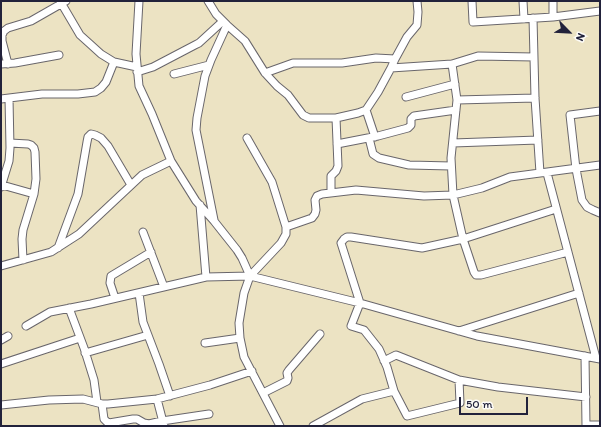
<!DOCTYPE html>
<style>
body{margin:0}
#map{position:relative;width:601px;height:427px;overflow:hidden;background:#ece3c3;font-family:Itim,sans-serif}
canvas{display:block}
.frame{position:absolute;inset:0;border:2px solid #22223b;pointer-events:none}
.north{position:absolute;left:549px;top:12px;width:40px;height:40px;-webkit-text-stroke:3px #fdfcf7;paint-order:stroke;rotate:114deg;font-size:11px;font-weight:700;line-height:16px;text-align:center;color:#22223b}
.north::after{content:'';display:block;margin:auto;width:14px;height:18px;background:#22223b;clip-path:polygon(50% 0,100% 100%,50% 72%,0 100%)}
.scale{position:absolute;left:459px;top:397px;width:69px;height:18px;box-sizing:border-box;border:2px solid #22223b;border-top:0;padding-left:5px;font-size:12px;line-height:14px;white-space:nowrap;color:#22223b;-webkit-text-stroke:3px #fdfcf7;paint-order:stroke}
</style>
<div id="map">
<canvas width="601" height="427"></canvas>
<div class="frame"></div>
<div class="north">N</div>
<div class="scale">50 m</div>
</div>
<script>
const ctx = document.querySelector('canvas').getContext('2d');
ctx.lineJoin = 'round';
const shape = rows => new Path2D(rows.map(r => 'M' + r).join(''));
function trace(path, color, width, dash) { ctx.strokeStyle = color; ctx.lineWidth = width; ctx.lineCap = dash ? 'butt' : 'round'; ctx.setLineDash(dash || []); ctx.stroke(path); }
const street = shape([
 [60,1,80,35,90,44,101,54,114,62,137,67],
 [139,1,136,54,139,86,152,114,171,161,196,201,214,221,237,250,242,258,250,276,244,293,239,323,240,338,244,357,280,426],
 [208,1,216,14,227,25,245,41,265,73,277,86,288,95,303,115,309,118,336,118,358,113,366,110,378,92,391,68,452,64,478,56,534,57],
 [472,1,473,22,553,17,600,11],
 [523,1,524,19],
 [553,1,553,17],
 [533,18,535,98,540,173],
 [395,59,407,37,417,25,418,12,417,1],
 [1,64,15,63,59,55],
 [8,64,2,41,2,35,4,31,8,28,31,21,66,1],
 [452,64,457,100,451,158,453,195,463,239,474,272,476,275,481,275,568,252],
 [137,72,153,67,195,45,199,43,223,21],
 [265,73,293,63,342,63,376,58,395,59,391,68],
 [174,74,209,65],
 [406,97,455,84],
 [1,99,42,94,78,94,95,92,101,88,106,82,114,62],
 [457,100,535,98],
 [366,110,375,137],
 [600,111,570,115,576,169,582,200,587,207,593,210,600,213],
 [247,138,272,182,286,227,286,234,281,243,250,276],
 [369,138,373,154,379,158,409,165,451,166],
 [10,143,28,144,31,145,34,148,35,152,36,179,34,194,23,230,22,239,23,260],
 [453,143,538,140],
 [337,144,378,136,408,128,411,125,411,119,414,116,456,110],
 [547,173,596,358],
 [2,185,34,194],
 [1,187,9,161,10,148,9,98],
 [331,193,331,176,336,171,338,166,336,118],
 [200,205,206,277],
 [214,220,196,130,197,118,205,76,211,60,227,25],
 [286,227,312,218,315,214,316,210,315,200,317,196,322,194,356,190,424,196,453,195,482,188,510,177,600,165],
 [143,232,164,287],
 [58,248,78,194,87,142,88,137,91,134,95,135,101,138,108,146,131,185],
 [1,266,51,252,79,234,142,175,171,161],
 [139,293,143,322,159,364,170,396],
 [115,298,110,283,111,276,151,252],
 [69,308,84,348,94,380,97,402],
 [26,326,50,312,91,304,206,277,250,276,360,303,477,336,600,359],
 [459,331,579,293],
 [1,340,8,336],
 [205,343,240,338],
 [85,353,148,335],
 [585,356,586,426],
 [384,361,396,355,459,380,498,387,586,397],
 [1,364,80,338],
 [459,380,460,403,407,416,394,391,387,367,379,349,364,330,351,326,360,303,341,243,344,239,347,237,351,237,422,248,463,239,556,209],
 [263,393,287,381,288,378,287,373,289,370,320,334],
 [157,399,164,426],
 [102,404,104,419,107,422,109,423,133,419,137,419,144,423,149,424,162,421,209,414],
 [1,405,49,400,83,399,102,404,108,404,157,399,210,385,252,371],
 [586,425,600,425],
 [313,426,362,399,394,391]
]);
trace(street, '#69666b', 9);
trace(street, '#fff', 7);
</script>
